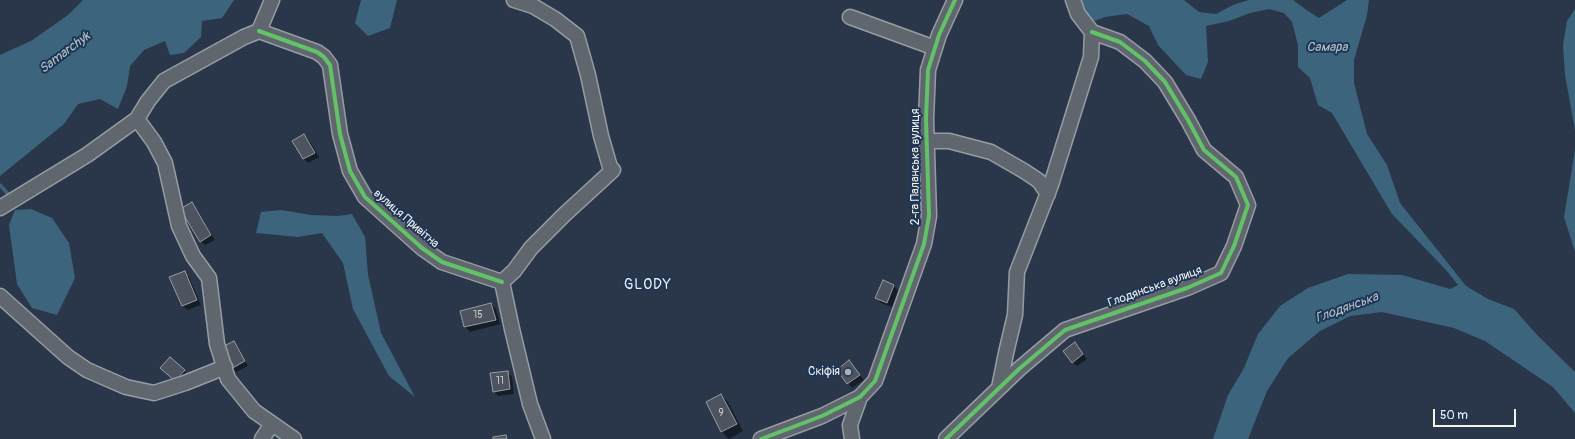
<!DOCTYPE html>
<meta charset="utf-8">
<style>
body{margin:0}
#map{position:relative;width:1575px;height:439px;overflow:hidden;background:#2a374a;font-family:Pangolin,sans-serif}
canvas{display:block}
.scale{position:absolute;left:1433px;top:409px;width:83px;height:18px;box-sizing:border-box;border:2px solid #f4f1e8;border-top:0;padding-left:5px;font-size:12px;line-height:14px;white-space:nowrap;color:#f4f1e8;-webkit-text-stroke:3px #1d3557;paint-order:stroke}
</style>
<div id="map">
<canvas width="1575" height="439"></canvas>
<div class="scale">50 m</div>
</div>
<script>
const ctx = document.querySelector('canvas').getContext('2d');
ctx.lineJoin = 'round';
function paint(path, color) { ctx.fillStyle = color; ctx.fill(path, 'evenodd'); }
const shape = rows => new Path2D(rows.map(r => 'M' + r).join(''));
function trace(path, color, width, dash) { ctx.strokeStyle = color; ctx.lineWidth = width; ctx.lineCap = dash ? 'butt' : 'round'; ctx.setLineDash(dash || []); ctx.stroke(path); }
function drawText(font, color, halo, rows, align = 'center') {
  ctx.font = font + ' Pangolin,sans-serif'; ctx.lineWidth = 4; ctx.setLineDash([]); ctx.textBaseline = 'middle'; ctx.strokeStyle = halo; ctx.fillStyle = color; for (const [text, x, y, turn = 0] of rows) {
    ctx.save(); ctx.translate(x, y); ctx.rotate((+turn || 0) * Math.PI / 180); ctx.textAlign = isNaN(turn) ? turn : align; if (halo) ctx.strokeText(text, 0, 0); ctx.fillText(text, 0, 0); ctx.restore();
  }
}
paint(shape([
 [83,0,234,0,222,18,202,21,201,37,184,53,170,55,165,41,144,50,130,66,127,86,118,109,100,99,78,104,64,124,0,176,0,55,31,41,68,15],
 [361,0,397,0,390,28,368,36,355,23],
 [1081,0,1184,0,1199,12,1216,14,1233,5,1249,0,1293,0,1308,11,1319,18,1347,0,1369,0,1367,15,1354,60,1354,83,1367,134,1387,165,1400,203,1466,286,1488,299,1514,309,1538,336,1575,372,1575,413,1553,387,1485,341,1454,328,1382,312,1350,316,1320,331,1288,358,1267,391,1248,439,1213,439,1228,395,1244,368,1258,334,1280,306,1308,288,1348,274,1402,275,1450,289,1458,285,1447,271,1392,214,1332,113,1318,105,1310,78,1298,67,1298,45,1292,22,1284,13,1269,9,1250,13,1229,21,1206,26,1208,62,1201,79,1186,75,1158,45,1149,26,1127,14,1105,17,1089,23,1081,10],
 [1575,9,1575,130,1565,75,1563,45,1567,21],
 [1575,150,1575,252,1564,217],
 [31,209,52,218,69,243,75,278,57,315,32,308,17,284,9,225,15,210],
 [281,210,311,215,338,216,352,214,365,237,368,275,381,333,415,397,389,376,353,309,343,263,322,233,298,237,256,233,261,212]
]), '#3c657d');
paint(shape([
 [304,135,309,140,319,157,308,163,304,159,294,141],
 [192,203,196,208,215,240,205,245,200,241],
 [184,272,189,277,201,305,187,310,183,306,171,278],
 [884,281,894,286,898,291,892,307,881,303,877,298],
 [491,304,496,309,500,324,470,332,465,327,461,312],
 [234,342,238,347,248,366,236,372,232,368],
 [1075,344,1087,359,1077,366,1072,362],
 [849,362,864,380,852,388,848,383],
 [184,371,188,376,180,385,166,372],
 [507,372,512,377,514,394,498,396,494,391],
 [721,395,728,402,743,431,729,439,722,432,707,403]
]), '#0007');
trace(shape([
 [0,185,8,194,10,198]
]), '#3c657d', 3.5);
const building = shape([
 [304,134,315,153,303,159,292,141,304,134],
 [192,202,211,235,200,242,180,209,192,202],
 [185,271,197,300,182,306,169,277,185,271],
 [883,280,894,285,887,303,875,298,883,280],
 [491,303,496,320,464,327,460,311,491,303],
 [234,341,245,361,231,369,220,348,234,341],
 [1075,342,1083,354,1072,363,1063,351,1075,342],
 [170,357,185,370,175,381,160,368,170,357],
 [849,360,860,375,847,384,837,370,849,360],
 [508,371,510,389,493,392,490,373,508,371],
 [721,394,737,424,721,432,706,402,721,394],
 [506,435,507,439,493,439,493,437,506,435]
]);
paint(building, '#4e545f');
trace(building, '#979ca3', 1);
const minor = shape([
 [1073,0,1078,14,1092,32],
 [850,17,935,48],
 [259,31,317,52,324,57,330,65,340,134,350,171,365,197,422,248,442,262,502,282],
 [259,31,272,0],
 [137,119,154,142,165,163,179,226,193,256,209,278,217,344,228,379,254,411,294,439],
 [927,141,949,141,991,152,1024,171,1039,181,1048,194],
 [0,208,87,155,137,119,148,101,164,81,244,37,259,31],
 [502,282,514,271,531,248,565,214,613,170,610,167,601,136,588,75,577,36,555,19,533,6,514,0],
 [502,282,512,329,530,404,543,439],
 [0,296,68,357,87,370,126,387,154,393,185,383,225,367],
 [999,388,1006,353,1015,315,1017,272,1051,185,1091,57,1092,32],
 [262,439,272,424],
 [761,439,822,416,860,397,875,381,924,244,929,216,926,119,928,70,939,35,955,0],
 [852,439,850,425,860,397],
 [946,439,1019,369,1065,330,1187,288,1221,273,1234,246,1248,205,1236,177,1204,150,1188,120,1165,82,1145,61,1120,42,1092,32]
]);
trace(minor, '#979ca3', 17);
trace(minor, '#60666e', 14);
trace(shape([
 [259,31,317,52,324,57,330,65,340,134,350,171,365,197,422,248,442,262,502,282],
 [761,439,822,416,860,397,875,381,924,244,929,216,926,119,928,70,939,35,955,0],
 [946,439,1019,369,1065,330,1187,288,1221,273,1234,246,1248,205,1236,177,1204,150,1188,120,1165,82,1145,61,1120,42,1092,32]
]), '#61c268', 4);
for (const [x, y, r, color] of [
 [848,372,4,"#adb0b1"]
]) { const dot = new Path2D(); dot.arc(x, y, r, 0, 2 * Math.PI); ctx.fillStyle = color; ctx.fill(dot); trace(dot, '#1d3557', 1.5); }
drawText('10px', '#cacac6', null, [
 ["15",478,315],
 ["11",500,381],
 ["9",721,413]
]);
drawText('12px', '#f4f1e8', '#1d3557', [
 ["2-га Паланська вулиця",916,167,-90],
 ["вулиця Привітна",406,219,41],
 ["Глодянська вулиця",1155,287,-20]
]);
drawText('12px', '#f4f1e8', '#1d3557', [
 ["Скіфія",840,372]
], 'right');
drawText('italic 13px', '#b4c2c4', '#1d3557', [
 ["Самара",1327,48],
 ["Samarchyk",65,53,-37],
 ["Глодянська",1347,308,-20]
]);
ctx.letterSpacing = '1px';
drawText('14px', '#f4f1e8', '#1d3557', [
 ["GLODY",648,285]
]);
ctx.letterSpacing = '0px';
</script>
